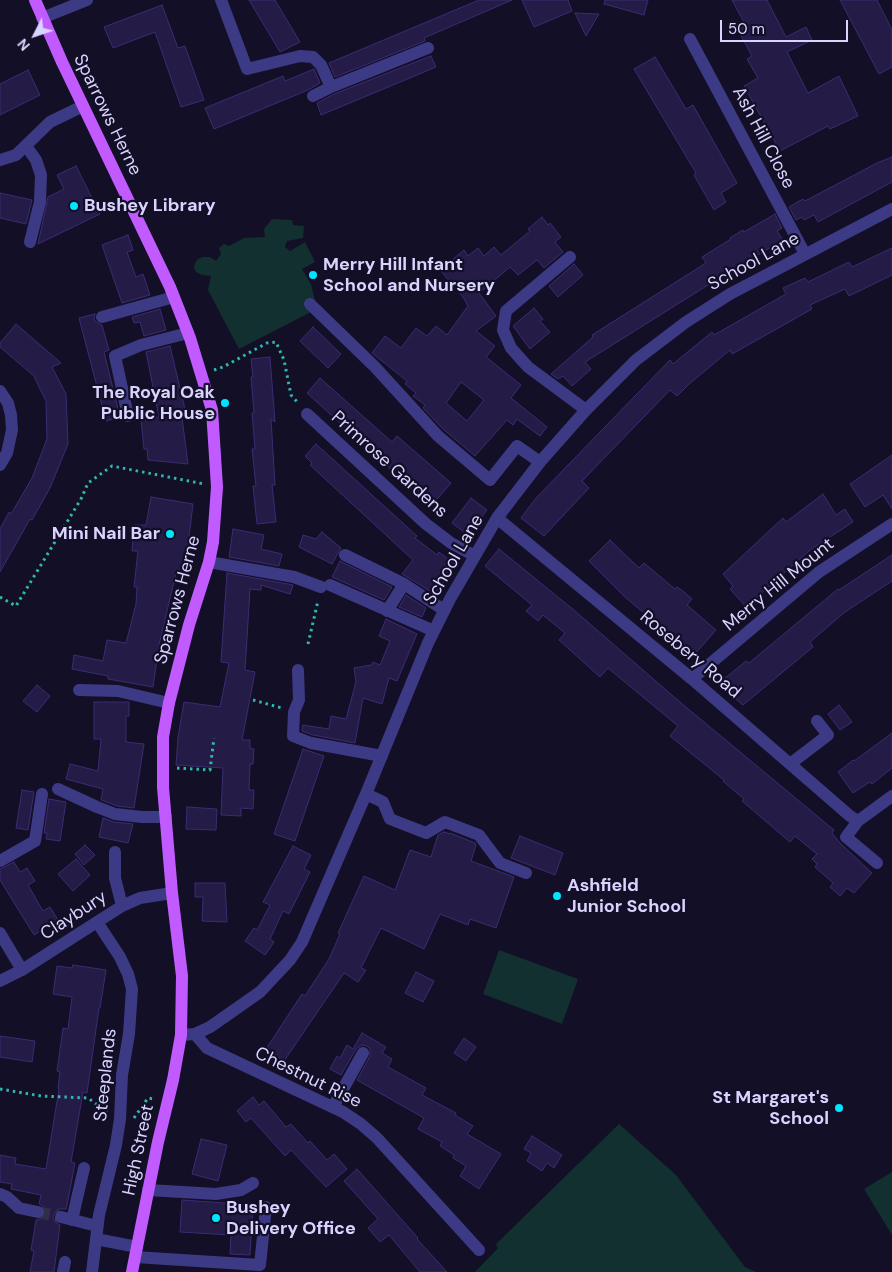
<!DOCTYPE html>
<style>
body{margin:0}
#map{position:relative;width:892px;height:1272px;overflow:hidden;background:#130f26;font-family:"DM Sans",sans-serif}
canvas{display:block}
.north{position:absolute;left:10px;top:10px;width:50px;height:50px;-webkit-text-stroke:4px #130f26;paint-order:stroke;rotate:229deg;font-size:14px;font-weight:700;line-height:20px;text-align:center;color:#d9d4ff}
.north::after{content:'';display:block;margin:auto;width:18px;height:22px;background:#d9d4ff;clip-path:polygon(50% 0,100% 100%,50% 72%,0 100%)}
.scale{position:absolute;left:720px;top:20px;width:128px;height:22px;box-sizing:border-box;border:2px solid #d9d4ff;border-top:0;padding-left:6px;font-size:15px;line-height:18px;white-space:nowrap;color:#d9d4ff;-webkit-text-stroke:4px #130f26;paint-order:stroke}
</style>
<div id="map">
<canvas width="892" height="1272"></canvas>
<div class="north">N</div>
<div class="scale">50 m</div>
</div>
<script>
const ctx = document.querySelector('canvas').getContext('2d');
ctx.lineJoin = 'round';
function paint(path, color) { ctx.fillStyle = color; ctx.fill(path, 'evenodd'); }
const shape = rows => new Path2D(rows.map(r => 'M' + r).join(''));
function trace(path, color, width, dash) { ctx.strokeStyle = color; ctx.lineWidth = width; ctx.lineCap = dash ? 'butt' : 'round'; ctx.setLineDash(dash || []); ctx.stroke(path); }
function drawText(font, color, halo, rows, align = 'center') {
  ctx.font = font + ' "DM Sans",sans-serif'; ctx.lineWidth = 4.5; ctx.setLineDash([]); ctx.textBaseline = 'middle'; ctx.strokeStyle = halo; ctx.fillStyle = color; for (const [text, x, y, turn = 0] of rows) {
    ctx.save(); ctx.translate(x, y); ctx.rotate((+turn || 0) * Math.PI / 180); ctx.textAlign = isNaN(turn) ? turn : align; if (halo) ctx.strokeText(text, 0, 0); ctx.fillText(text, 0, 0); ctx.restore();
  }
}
paint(shape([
 [272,219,292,220,293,225,304,226,303,238,287,241,285,247,290,251,305,242,315,262,302,269,311,284,317,309,239,349,208,290,211,276,202,275,196,272,194,268,195,263,198,259,203,257,210,257,216,261,221,254,219,248,224,244,229,246,244,238,265,237,264,229],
 [499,950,578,979,562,1024,483,994],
 [619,1124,676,1175,745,1267,756,1272,475,1272,498,1248,496,1244],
 [892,1172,892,1235,864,1189]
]), '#12302f');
const building = shape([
 [249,0,275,0,300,42,280,52,249,0],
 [479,0,512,0,424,38,425,41,335,77,329,63,479,0],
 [522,0,568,0,572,11,534,27,522,0],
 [605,0,648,0,644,15,604,4,605,0],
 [732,0,767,0,786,37,806,27,812,40,787,52,808,93,839,76,858,116,830,129,828,126,780,151,744,86,758,78,747,59,752,56,738,30,746,26,732,0],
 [840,0,877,0,892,30,892,67,879,74,840,0],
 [162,5,178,48,185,46,204,100,181,107,155,32,113,48,104,27,162,5],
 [575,13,599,14,586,36,575,13],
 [431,56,436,67,321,115,317,103,334,94,431,56],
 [655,57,686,109,693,105,737,183,721,193,726,202,714,210,694,175,696,173,634,69,655,57],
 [314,69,320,83,308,90,214,129,205,108,283,76,285,81,314,69],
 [28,70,40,95,0,115,0,84,28,70],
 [892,157,892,182,818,222,814,215,804,220,802,217,796,220,789,207,803,199,805,201,877,163,892,157],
 [76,166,100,214,38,244,48,197,64,189,57,175,76,166],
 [0,193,32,200,26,224,0,218,0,193],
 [775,214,782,228,777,231,783,240,716,280,585,362,591,369,572,386,563,376,558,379,551,374,593,337,592,335,706,263,702,257,731,239,730,238,743,230,744,232,775,214],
 [542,217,548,225,550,223,561,237,555,242,563,252,544,268,537,260,518,275,510,267,479,293,496,316,476,331,495,346,486,357,521,385,511,398,547,427,540,436,517,419,513,425,507,420,475,456,444,430,423,408,425,405,413,396,416,393,405,384,407,381,372,353,385,336,401,348,416,328,427,336,436,326,447,335,468,306,463,297,440,270,464,250,468,256,478,248,484,256,494,247,501,255,530,231,528,229,542,217],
 [461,382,484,400,467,421,446,403,461,382],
 [128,235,133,250,127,252,136,277,143,274,150,295,122,303,102,245,128,235],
 [892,248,892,275,849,296,845,289,810,305,812,309,732,354,730,350,688,385,677,396,670,390,582,481,589,488,544,536,521,518,536,498,670,360,673,364,712,332,714,335,786,294,783,288,805,278,808,282,849,262,852,267,892,248],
 [574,264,583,275,558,297,549,286,574,264],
 [534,308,543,319,540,321,550,332,530,349,513,326,534,308],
 [160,309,166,330,144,336,140,322,134,323,132,317,160,309],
 [95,314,94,319,96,322,102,325,109,350,104,352,120,417,106,421,79,318,95,314],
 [16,324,61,363,52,367,66,394,68,444,50,488,32,520,30,519,0,572,0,529,9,512,11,514,32,478,47,439,46,401,37,383,34,376,0,347,0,343,16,324],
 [313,327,341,354,328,368,300,341,313,327],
 [170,346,185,409,181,410,188,464,148,460,147,449,144,449,141,420,159,417,146,352,170,346],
 [270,357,275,422,271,419,275,485,272,485,276,522,257,524,253,486,256,486,252,449,255,449,252,413,254,413,251,377,253,377,251,359,270,357],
 [320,378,392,442,397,436,451,483,431,506,307,393,320,378],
 [316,444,417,536,415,538,437,555,439,552,456,565,435,594,402,574,413,560,310,465,312,463,305,456,316,444],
 [892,455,892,509,883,495,865,507,850,484,892,455],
 [823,494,836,515,845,509,853,522,810,550,746,607,730,589,733,586,723,574,783,518,786,522,823,494],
 [151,497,193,504,188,545,180,575,176,573,159,645,153,687,108,679,108,676,72,669,74,655,103,661,107,640,126,643,136,604,137,587,134,587,138,551,132,551,134,525,146,525,151,497],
 [471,498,487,510,468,535,452,523,471,498],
 [233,529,264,535,261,549,282,554,279,566,229,557,233,529],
 [322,532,341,548,332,564,299,547,303,535,316,539,322,532],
 [610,540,639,568,644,563,675,589,677,587,683,591,692,599,687,605,716,630,694,655,625,597,589,561,610,540],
 [499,549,575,611,681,703,834,830,832,833,840,843,872,873,854,893,847,888,840,896,830,887,833,883,815,867,817,864,812,859,817,854,795,836,790,842,742,801,744,799,723,781,724,780,670,736,678,726,608,668,600,677,559,640,565,633,543,615,538,621,526,611,532,605,485,566,499,549],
 [892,555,892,581,845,612,810,642,813,647,743,705,718,684,746,661,749,663,838,589,839,590,892,555],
 [340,561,392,587,384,600,332,577,340,561],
 [227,573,293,585,290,594,261,585,261,590,250,589,245,670,255,672,242,740,250,740,250,748,254,749,253,764,250,764,249,790,254,790,253,809,241,808,241,816,221,815,223,768,176,765,178,737,184,702,220,707,229,663,221,662,227,573],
 [406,595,426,608,422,617,399,607,406,595],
 [386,619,417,634,397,681,389,678,382,704,363,698,355,743,313,735,302,731,303,725,329,729,331,716,346,719,356,682,354,668,371,665,373,662,380,665,390,641,379,636,386,619],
 [37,685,50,696,37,712,23,701,37,685],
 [94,702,129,702,129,716,126,716,126,742,144,744,134,808,117,806,101,800,103,789,66,779,70,764,98,771,101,739,94,739,94,702],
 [839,705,852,722,840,730,828,714,839,705],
 [892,733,892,768,872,784,870,782,853,793,838,772,853,760,854,761,892,733],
 [303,749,324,756,295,841,274,834,303,749],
 [22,790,34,792,28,830,16,828,22,790],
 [49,799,66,802,60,841,46,839,47,833,44,833,49,799],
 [187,807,217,809,216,830,186,829,187,807],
 [103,818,114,822,133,824,128,843,99,837,103,818],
 [444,832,450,834,450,833,475,843,476,845,471,861,514,877,496,928,470,919,468,925,440,914,424,949,381,928,361,968,366,970,358,982,344,973,284,1061,266,1049,302,994,305,996,329,959,340,934,338,933,364,876,395,890,410,850,431,857,438,835,444,832],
 [520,836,563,853,555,875,511,858,520,836],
 [85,845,95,855,84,865,75,854,85,845],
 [293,846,311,855,304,869,310,872,289,914,283,911,270,939,274,942,265,955,245,941,254,928,257,930,270,905,263,902,293,846],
 [76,859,90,875,73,891,58,874,76,859],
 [14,862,20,872,27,868,35,881,28,885,43,911,50,907,58,920,34,935,0,880,0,869,14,862],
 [195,883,225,883,227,922,202,921,203,897,195,897,195,883],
 [73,965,106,970,100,1008,99,1008,87,1093,83,1092,71,1162,75,1163,68,1200,66,1209,58,1209,53,1216,55,1222,60,1225,54,1272,30,1272,34,1251,31,1250,36,1220,44,1218,46,1210,43,1206,39,1204,41,1195,11,1189,12,1184,0,1182,0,1155,16,1158,15,1164,46,1169,59,1089,58,1088,60,1072,57,1071,63,1028,68,1029,72,997,53,994,57,966,72,968,73,965],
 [416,972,434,981,423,1002,405,993,416,972],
 [362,1033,386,1047,382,1053,392,1059,388,1067,426,1088,422,1095,456,1113,455,1115,473,1126,467,1134,501,1154,479,1189,460,1176,466,1166,453,1158,454,1155,440,1146,442,1142,418,1129,424,1118,357,1080,370,1056,370,1049,367,1046,362,1045,356,1049,341,1075,330,1069,337,1056,340,1058,347,1045,353,1049,362,1033],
 [0,1036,35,1041,32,1062,0,1057,0,1036],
 [464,1038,476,1047,466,1061,454,1053,464,1038],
 [253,1097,259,1105,264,1101,286,1127,291,1124,308,1143,310,1141,327,1160,334,1154,347,1169,326,1187,291,1150,285,1156,251,1118,246,1122,237,1111,253,1097],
 [532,1136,562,1155,554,1168,547,1163,542,1171,527,1161,531,1153,524,1149,532,1136],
 [201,1139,227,1145,218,1181,192,1174,201,1139],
 [357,1169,418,1238,417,1239,447,1272,420,1272,389,1235,380,1242,368,1228,378,1219,344,1181,357,1169],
 [182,1200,253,1205,250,1255,230,1254,231,1235,180,1232,182,1200]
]);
paint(building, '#241b47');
trace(building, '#3b2d73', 1);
trace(shape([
 [38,1212,61,1217]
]), '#312d47', 12, [12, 6]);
trace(shape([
 [214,370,223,367,267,343,276,342,284,360,291,395,299,404],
 [0,597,16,606,81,499,88,483,112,466,204,484],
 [308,644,318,601],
 [253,700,282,708],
 [177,768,210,770,214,738],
 [0,1089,41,1096,88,1098,107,1112],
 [134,1118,148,1098,153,1099]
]), '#2fb8b0', 3, [2.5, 4]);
trace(shape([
 [221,0,247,69,300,56,313,57,321,65,331,87,428,48],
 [42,18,87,0],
 [690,39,805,254],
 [313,96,333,86],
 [26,146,36,160,41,175,40,202,30,242],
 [0,160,16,155,50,122,83,106],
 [570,257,506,311,503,330,511,348,528,367,586,410],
 [310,304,375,367,438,436,490,480,517,446,540,462],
 [102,317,174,297],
 [0,391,8,403,11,415,12,430,7,453,0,465],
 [307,414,426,524,451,543,475,556],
 [128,416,115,356,141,345,188,333],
 [497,518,692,679,850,816,858,821],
 [345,555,404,584,444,610],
 [209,562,294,577,321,587],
 [330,585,434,631],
 [387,611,404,584],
 [298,670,299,700,294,712,293,736,311,743,382,756],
 [692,679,819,572,892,524],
 [79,690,118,691,169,703],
 [790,764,828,735,817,721],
 [58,789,97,807,115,814,142,817,166,817],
 [366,794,383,802,390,819,426,833,445,822,479,835,500,863,526,873],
 [115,852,115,878,122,906],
 [0,861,35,841,42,794],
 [877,863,846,837,858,821,892,796],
 [0,933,22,970],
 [0,981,22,970,122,906,140,898,172,893],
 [195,1034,207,1048,343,1112,361,1124,377,1138,479,1250],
 [181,1035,195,1034,210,1027,260,992,290,960,302,942,366,794,428,643,450,599,497,518,540,462,586,410,636,360,686,322,730,294,892,209],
 [333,1107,363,1053],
 [148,1190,216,1194,241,1190,253,1183],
 [0,1194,7,1197,19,1208,38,1212],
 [61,1217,97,1226],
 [72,1220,84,1168],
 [96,1239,137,1247],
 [135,1257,260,1265,266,1207],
 [63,1272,65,1262],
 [92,1272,99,1215,116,1145,120,1119,122,1075,129,1034,132,989,128,974,120,957,97,922]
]), '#3d3a85', 12);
trace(shape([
 [35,0,62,62,170,287,190,338,212,410,217,487,213,542,209,562,189,625,169,703,163,737,163,787,172,893,182,976,181,1035,173,1080,158,1142,132,1272]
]), '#c25bff', 12);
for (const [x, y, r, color] of [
 [74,206,5,"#00e5ff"],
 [313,275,5,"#00e5ff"],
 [225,403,5,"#00e5ff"],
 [170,534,5,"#00e5ff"],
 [557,896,5,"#00e5ff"],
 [839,1108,5,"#00e5ff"],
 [216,1218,5,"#00e5ff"]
]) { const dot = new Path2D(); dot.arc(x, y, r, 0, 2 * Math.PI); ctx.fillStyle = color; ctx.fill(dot); trace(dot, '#130f26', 2); }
drawText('18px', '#d9d4ff', '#130f26', [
 ["Sparrows Herne",107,115,64],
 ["Ash Hill Close",763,138,62],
 ["School Lane",754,262,-29],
 ["Primrose Gardens",389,465,42],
 ["School Lane",454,560,-60],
 ["Merry Hill Mount",779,585,-39],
 ["Sparrows Herne",178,600,-75],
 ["Rosebery Road",690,655,40],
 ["Claybury",74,916,-33],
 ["Steeplands",106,1075,-84],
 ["Chestnut Rise",308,1078,26],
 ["High Street",139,1150,-78]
]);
drawText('bold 18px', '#d9d4ff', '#130f26', [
 ["Bushey Library",84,206],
 ["Merry Hill Infant",323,265],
 ["School and Nursery",323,286],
 ["The Royal Oak",215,393,"right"],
 ["Public House",215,414,"right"],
 ["Mini Nail Bar",160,534,"right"],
 ["Ashfield",567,886],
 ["Junior School",567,907],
 ["St Margaret's",829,1098,"right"],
 ["School",829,1119,"right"],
 ["Bushey",226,1208],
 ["Delivery Office",226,1229]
], 'left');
</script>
